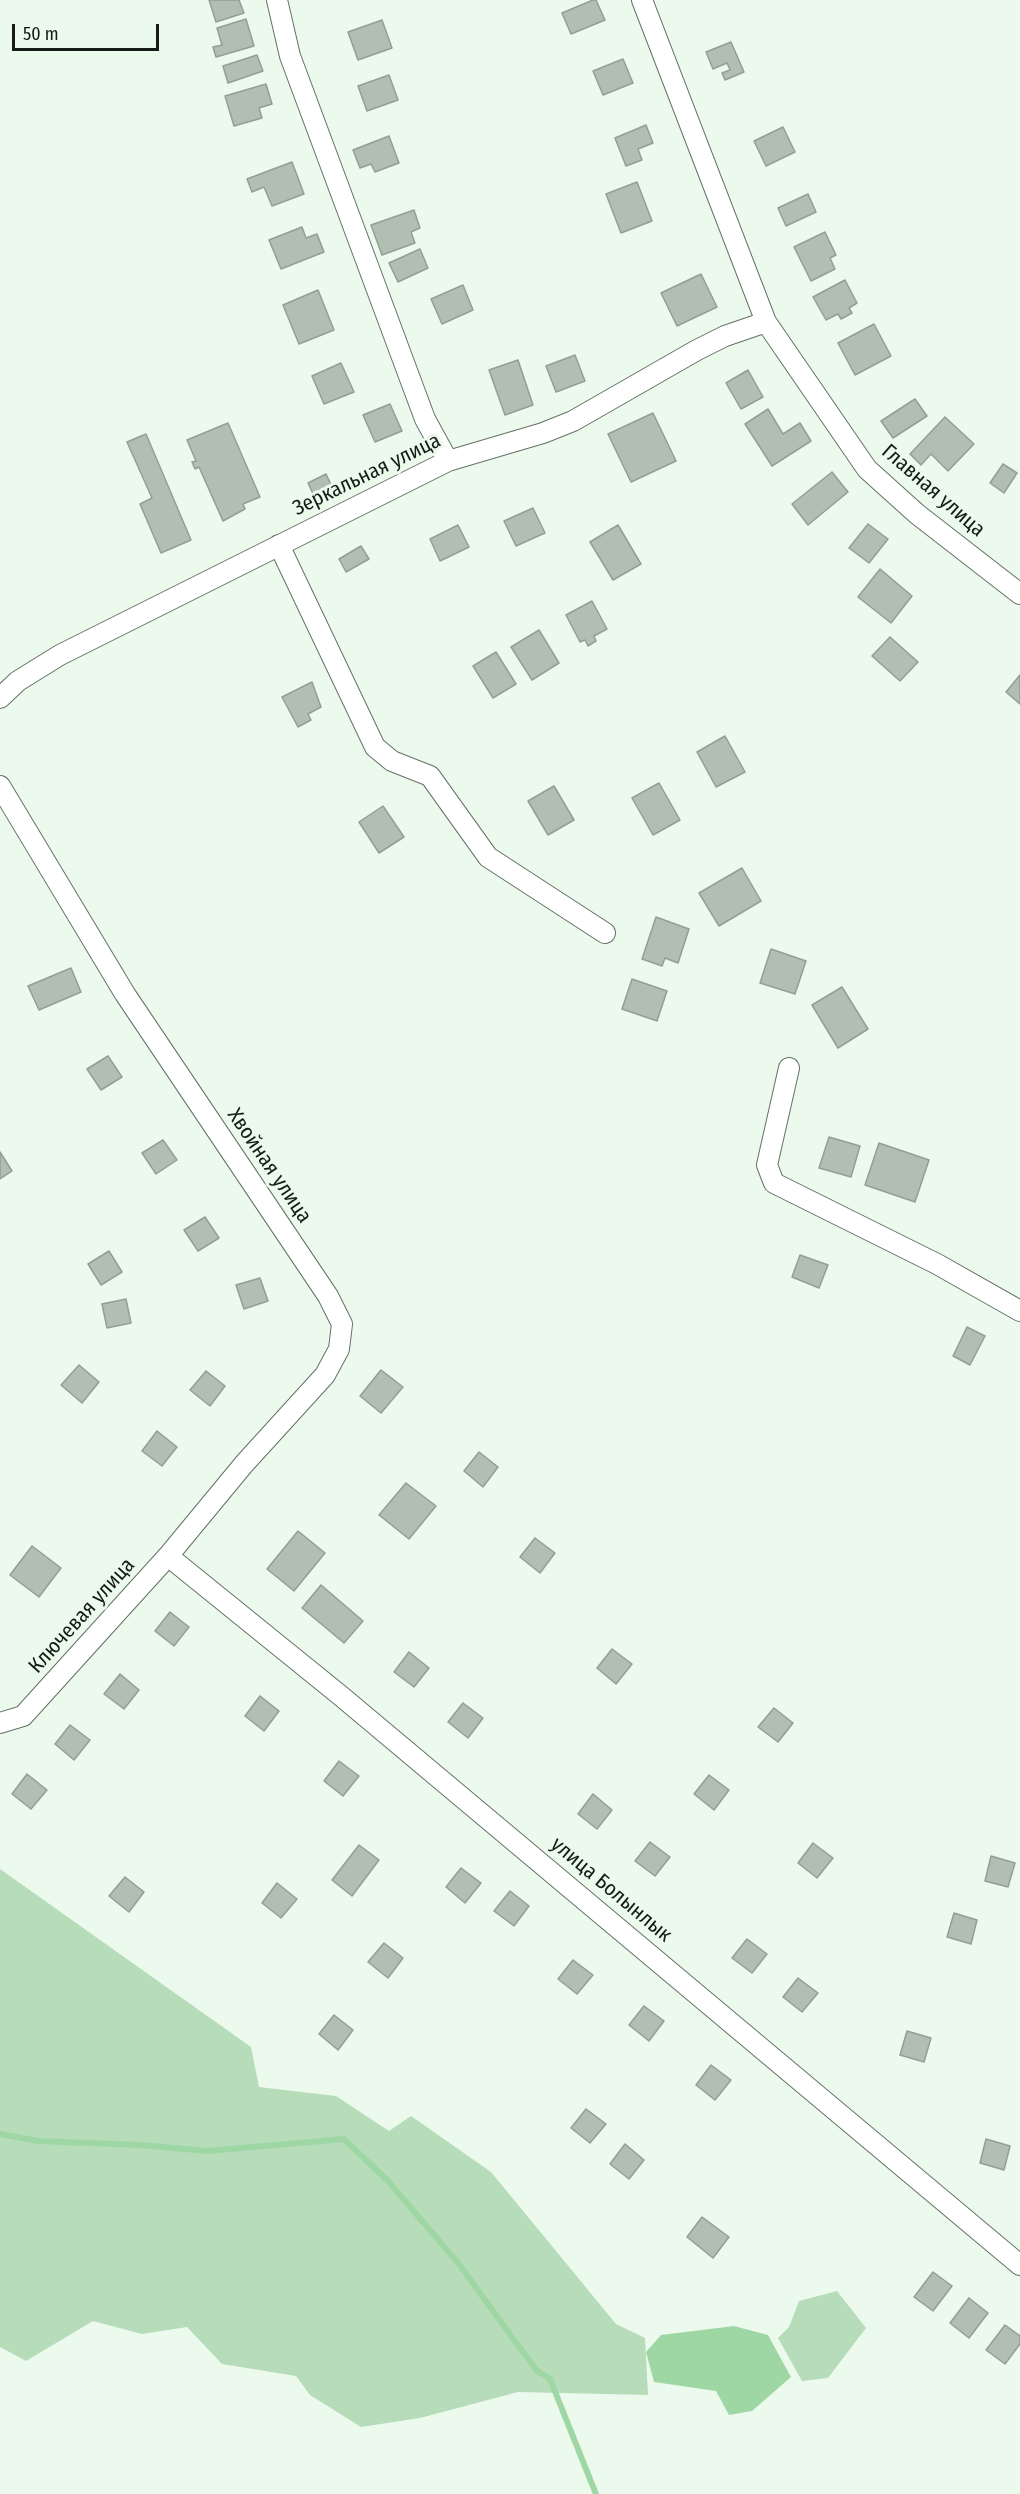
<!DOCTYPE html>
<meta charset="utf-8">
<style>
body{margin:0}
#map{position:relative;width:1020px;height:2494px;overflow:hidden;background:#ecfaed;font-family:"Fira Sans Condensed",sans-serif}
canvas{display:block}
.scale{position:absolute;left:12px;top:24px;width:147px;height:27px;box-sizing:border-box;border:3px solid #161b17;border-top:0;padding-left:8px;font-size:18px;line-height:21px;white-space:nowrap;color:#161b17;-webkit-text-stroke:4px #ecfaed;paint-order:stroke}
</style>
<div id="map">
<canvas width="1020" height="2494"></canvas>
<div class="scale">50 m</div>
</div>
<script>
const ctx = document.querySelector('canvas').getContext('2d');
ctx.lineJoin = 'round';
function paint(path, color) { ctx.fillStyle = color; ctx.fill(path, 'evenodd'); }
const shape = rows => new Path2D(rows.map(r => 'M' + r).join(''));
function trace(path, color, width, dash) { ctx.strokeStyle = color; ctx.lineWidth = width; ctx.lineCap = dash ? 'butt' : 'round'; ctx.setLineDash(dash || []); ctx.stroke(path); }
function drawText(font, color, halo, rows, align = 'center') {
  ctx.font = font + ' "Fira Sans Condensed",sans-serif'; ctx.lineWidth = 6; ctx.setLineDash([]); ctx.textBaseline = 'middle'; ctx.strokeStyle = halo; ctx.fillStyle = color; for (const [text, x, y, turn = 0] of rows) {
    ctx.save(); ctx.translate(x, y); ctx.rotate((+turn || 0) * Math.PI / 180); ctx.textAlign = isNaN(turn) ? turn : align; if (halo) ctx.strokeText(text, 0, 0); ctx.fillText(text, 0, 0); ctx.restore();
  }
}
paint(shape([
 [0,1869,251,2047,259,2087,336,2096,389,2131,411,2116,491,2172,616,2324,645,2338,648,2395,518,2392,420,2418,361,2427,310,2395,296,2376,222,2364,187,2327,142,2334,93,2321,26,2361,0,2347],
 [837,2291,866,2328,828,2378,802,2381,778,2338,789,2327,799,2301]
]), '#b7dcba');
paint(shape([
 [734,2326,768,2335,791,2377,752,2411,729,2415,716,2391,654,2382,646,2352,661,2335]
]), '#9fd7a4');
trace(shape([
 [0,2134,38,2141,140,2145,207,2151,344,2139,388,2181,458,2263,537,2371,550,2379,596,2494]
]), '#9fd7a4', 6);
const building = shape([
 [209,0,239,0,244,13,216,22,209,0],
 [593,0,596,0,605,20,571,34,562,13,593,0],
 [246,19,254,46,216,57,213,47,222,45,217,28,246,19],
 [382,20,392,48,358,60,348,32,382,20],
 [731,42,744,72,725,80,722,73,730,70,727,63,713,69,706,52,731,42],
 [257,55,263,71,228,83,223,66,257,55],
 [623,59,633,83,603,95,593,71,623,59],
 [389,75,398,100,367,111,358,86,389,75],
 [266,84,272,104,259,108,262,118,234,126,225,96,266,84],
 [646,125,653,143,638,149,642,160,626,166,615,138,646,125],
 [783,127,795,152,766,166,754,141,783,127],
 [389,136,399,163,375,172,371,164,360,168,353,150,389,136],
 [292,162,304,194,272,206,264,187,252,192,247,179,292,162],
 [637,182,652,221,621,233,606,194,637,182],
 [808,194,816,212,786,226,778,208,808,194],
 [414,210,420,228,411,232,415,243,382,255,371,225,414,210],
 [302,227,306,238,317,234,324,252,281,269,269,240,302,227],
 [825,232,836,255,830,258,835,269,811,281,794,247,825,232],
 [420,249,428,268,398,282,389,263,420,249],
 [701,274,717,307,677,326,661,293,701,274],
 [845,280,857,303,849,308,852,313,841,319,838,314,826,320,813,297,845,280],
 [463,285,473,310,442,324,431,299,463,285],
 [318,290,334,330,299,344,283,305,318,290],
 [874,324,891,356,855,375,838,343,874,324],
 [575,355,585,381,556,392,546,366,575,355],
 [518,360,533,405,505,415,489,370,518,360],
 [341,363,354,392,324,404,312,376,341,363],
 [748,370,763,397,741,409,726,383,748,370],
 [915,399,927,416,893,438,881,421,915,399],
 [390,404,402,431,375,442,363,415,390,404],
 [768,409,783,434,800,423,811,441,772,466,745,424,768,409],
 [653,413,676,461,631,482,608,434,653,413],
 [945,417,974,444,948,471,931,454,921,465,910,454,945,417],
 [228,423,260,497,243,504,245,509,223,521,199,467,195,469,192,462,196,461,187,440,228,423],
 [146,434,191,540,161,553,140,504,152,498,127,442,146,434],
 [1003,464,1017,473,1004,493,990,483,1003,464],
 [832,472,848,492,808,525,792,504,832,472],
 [326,474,332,487,314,496,308,483,326,474],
 [533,508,545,533,516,546,504,521,533,508],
 [868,524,888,539,869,563,849,548,868,524],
 [458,525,469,547,440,561,430,539,458,525],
 [618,525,641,564,613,580,590,542,618,525],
 [361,546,369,559,346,572,339,559,361,546],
 [880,569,912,596,891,623,858,597,880,569],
 [592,601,607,629,594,636,596,641,588,646,585,640,580,642,566,615,592,601],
 [539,630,559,663,532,680,511,647,539,630],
 [890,637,918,662,900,681,872,656,890,637],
 [496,652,516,684,493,698,473,666,496,652],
 [1020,675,1020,704,1006,692,1020,675],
 [312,682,321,707,308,714,311,720,298,727,282,697,312,682],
 [725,736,745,772,716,787,697,752,725,736],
 [659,783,680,820,653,835,632,798,659,783],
 [554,786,574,820,548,835,528,801,554,786],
 [383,806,404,837,379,853,359,822,383,806],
 [742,868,761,901,719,926,699,893,742,868],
 [656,917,689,929,678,963,665,958,662,966,642,959,656,917],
 [771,949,806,961,795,994,760,983,771,949],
 [71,968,81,992,39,1010,28,986,71,968],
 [632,979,667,991,657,1021,622,1009,632,979],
 [842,987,868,1029,838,1048,812,1005,842,987],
 [108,1056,122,1077,101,1090,87,1069,108,1056],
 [829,1137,860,1146,851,1177,819,1168,829,1137],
 [163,1140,177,1160,156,1174,142,1153,163,1140],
 [879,1143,929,1160,915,1202,865,1185,879,1143],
 [0,1152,12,1171,0,1179,0,1152],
 [205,1217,219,1238,198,1251,184,1230,205,1217],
 [109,1251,122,1272,101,1285,88,1264,109,1251],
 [800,1255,828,1265,819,1288,792,1277,800,1255],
 [260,1278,268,1301,244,1309,236,1285,260,1278],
 [126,1299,131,1323,107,1328,102,1304,126,1299],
 [967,1327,985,1336,970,1365,953,1356,967,1327],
 [79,1365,99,1382,82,1403,61,1385,79,1365],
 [381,1370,403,1387,381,1413,360,1396,381,1370],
 [206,1371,225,1386,210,1406,190,1390,206,1371],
 [157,1431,177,1447,162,1466,142,1451,157,1431],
 [479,1452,498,1467,483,1487,464,1471,479,1452],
 [406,1483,436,1506,409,1539,379,1515,406,1483],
 [298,1531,325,1553,294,1591,267,1569,298,1531],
 [535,1538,555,1553,540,1573,520,1557,535,1538],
 [32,1546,61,1568,39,1597,10,1575,32,1546],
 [321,1585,363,1621,344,1643,302,1608,321,1585],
 [170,1612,189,1627,174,1646,155,1631,170,1612],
 [612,1649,632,1664,616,1684,597,1668,612,1649],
 [409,1652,429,1668,414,1687,394,1672,409,1652],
 [120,1674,139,1690,124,1709,104,1694,120,1674],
 [260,1696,279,1711,264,1731,245,1716,260,1696],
 [463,1703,483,1718,468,1738,448,1722,463,1703],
 [774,1708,793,1723,778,1742,758,1727,774,1708],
 [70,1725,90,1740,74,1760,55,1744,70,1725],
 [339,1761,359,1776,343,1796,324,1781,339,1761],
 [27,1774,47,1790,31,1809,12,1794,27,1774],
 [709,1775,729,1790,714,1810,694,1794,709,1775],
 [593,1794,612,1810,597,1829,578,1814,593,1794],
 [650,1842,670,1857,655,1876,635,1861,650,1842],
 [813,1843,833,1858,817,1878,798,1863,813,1843],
 [359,1845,379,1860,352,1896,332,1880,359,1845],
 [991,1856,1015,1863,1008,1887,985,1881,991,1856],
 [461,1868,481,1883,465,1903,446,1887,461,1868],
 [125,1877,144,1892,129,1912,109,1896,125,1877],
 [277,1883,297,1899,281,1918,262,1903,277,1883],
 [510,1891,529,1906,514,1926,494,1911,510,1891],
 [954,1913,977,1920,971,1944,947,1937,954,1913],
 [747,1939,767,1954,752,1973,732,1958,747,1939],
 [384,1943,403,1958,388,1978,368,1962,384,1943],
 [573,1960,593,1975,577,1994,558,1979,573,1960],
 [798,1978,818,1993,802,2012,783,1997,798,1978],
 [644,2006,664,2021,649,2041,629,2025,644,2006],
 [334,2015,353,2030,338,2050,319,2034,334,2015],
 [907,2031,931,2038,924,2062,900,2055,907,2031],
 [711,2065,731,2080,715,2100,696,2085,711,2065],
 [586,2109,606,2124,590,2143,571,2128,586,2109],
 [986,2139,1010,2146,1004,2170,980,2163,986,2139],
 [625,2144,644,2160,629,2179,610,2164,625,2144],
 [702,2217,729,2237,713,2258,687,2237,702,2217],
 [933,2272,952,2286,933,2311,914,2297,933,2272],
 [969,2298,988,2313,969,2338,950,2323,969,2298],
 [1005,2325,1020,2336,1020,2344,1005,2364,986,2350,1005,2325]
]);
paint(building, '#b1beb2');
trace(building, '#929f92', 1.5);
const minor = shape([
 [277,0,290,56,425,419,448,461],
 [642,0,766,322,867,469,917,514,1020,594],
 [279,545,375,747,392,761,430,776,488,857,605,933],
 [0,698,18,681,60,655,448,461,543,433,573,421,697,350,725,336,766,322],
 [0,786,125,994,328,1296,342,1324,339,1349,325,1375,244,1464,168,1556,23,1716,0,1723],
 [789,1068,767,1165,774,1183,937,1264,1020,1311],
 [168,1556,341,1696,1020,2265]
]);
trace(minor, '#657166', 22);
trace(minor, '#fff', 20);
drawText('21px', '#161b17', '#ecfaed', [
 ["Зеркальная улица",367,475,-26],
 ["Главная улица",933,491,41],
 ["Хвойная улица",269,1166,56],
 ["Ключевая улица",82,1616,-48],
 ["улица Болынлык",611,1890,40]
]);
</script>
